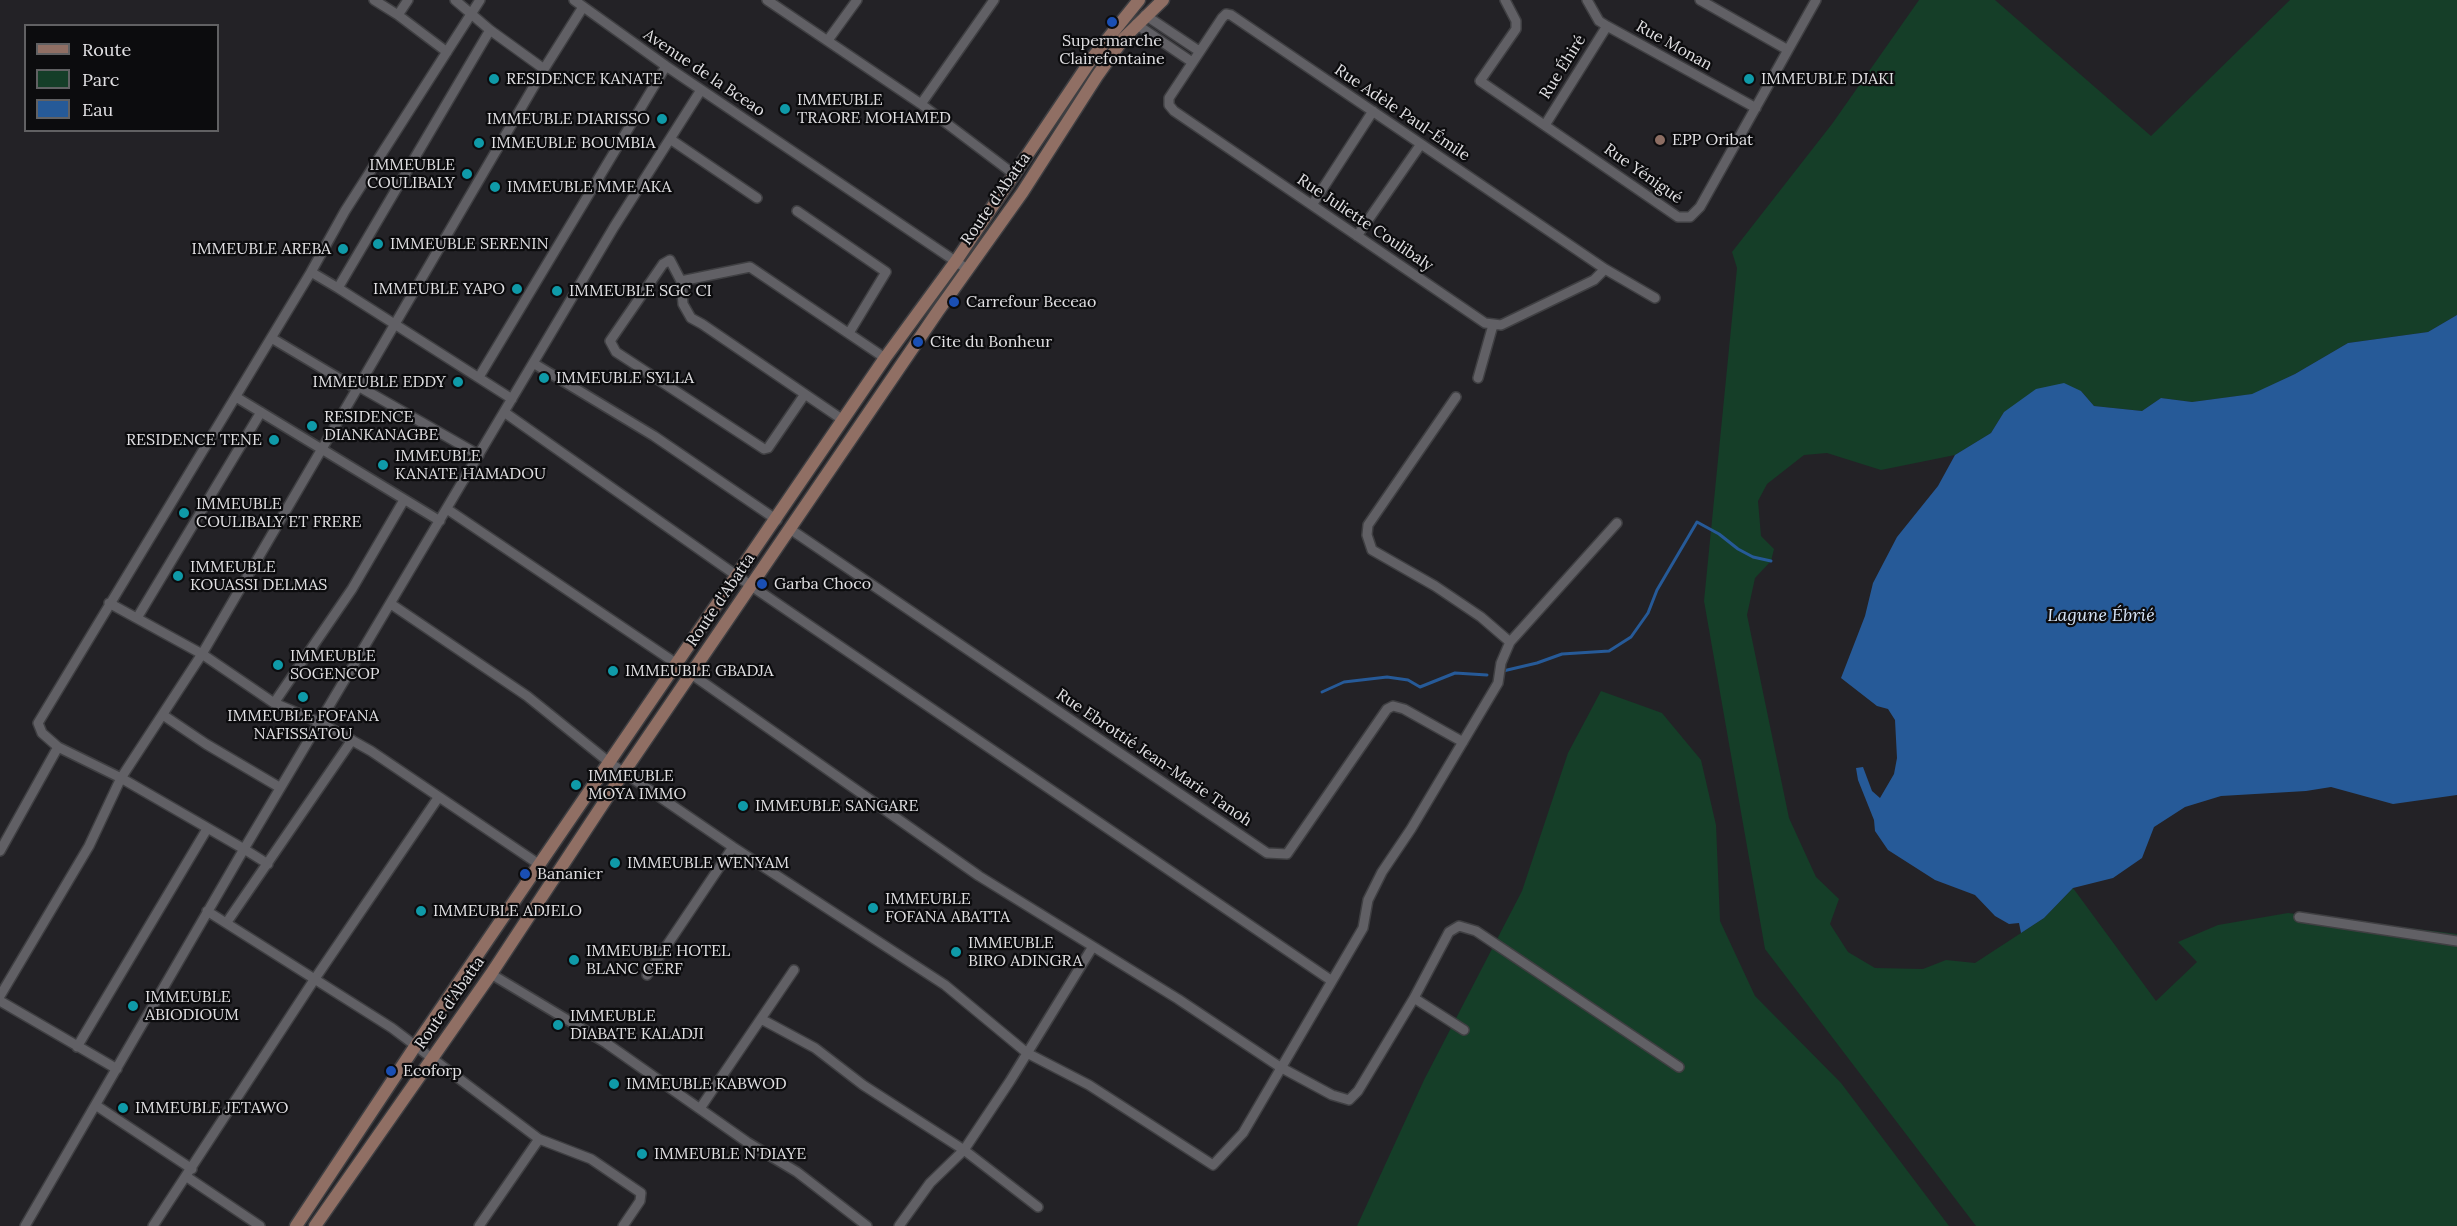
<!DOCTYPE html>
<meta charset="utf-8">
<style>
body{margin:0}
#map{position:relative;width:2457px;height:1226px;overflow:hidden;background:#232226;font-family:Lora,serif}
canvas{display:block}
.legend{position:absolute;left:24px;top:24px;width:195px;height:108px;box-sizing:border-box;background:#0c0c0e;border:2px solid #616163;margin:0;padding:8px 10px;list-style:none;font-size:18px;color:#e1e0e3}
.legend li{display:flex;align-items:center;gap:12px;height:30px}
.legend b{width:30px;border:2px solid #616163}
</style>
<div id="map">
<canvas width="2457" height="1226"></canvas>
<ul class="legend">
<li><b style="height:8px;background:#906f64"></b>Route</li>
<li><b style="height:16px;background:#153e28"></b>Parc</li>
<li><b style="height:16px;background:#265a98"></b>Eau</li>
</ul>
</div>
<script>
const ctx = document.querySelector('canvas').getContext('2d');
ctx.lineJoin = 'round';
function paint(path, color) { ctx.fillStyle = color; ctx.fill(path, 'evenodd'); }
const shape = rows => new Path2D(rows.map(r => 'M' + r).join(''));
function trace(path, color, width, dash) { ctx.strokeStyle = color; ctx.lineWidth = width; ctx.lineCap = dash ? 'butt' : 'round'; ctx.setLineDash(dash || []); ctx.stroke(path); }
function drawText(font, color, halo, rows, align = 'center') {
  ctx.font = font + ' Lora,serif'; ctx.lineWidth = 4.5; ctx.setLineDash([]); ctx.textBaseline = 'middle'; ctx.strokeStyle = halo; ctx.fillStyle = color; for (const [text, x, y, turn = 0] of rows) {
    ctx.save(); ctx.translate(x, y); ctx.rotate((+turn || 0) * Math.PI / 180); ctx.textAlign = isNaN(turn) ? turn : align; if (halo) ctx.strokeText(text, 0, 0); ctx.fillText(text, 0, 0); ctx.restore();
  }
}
paint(shape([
 [1919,0,1995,0,2151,136,2290,0,2457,0,2457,315,2428,332,2348,343,2295,374,2253,394,2192,402,2161,398,2142,411,2094,406,2081,391,2004,412,1991,433,1955,455,1881,470,1827,453,1804,455,1767,484,1758,501,1761,536,1774,549,1771,561,1755,578,1747,615,1789,818,1816,877,1839,899,1830,924,1848,952,1875,968,1923,969,1946,960,1975,963,2044,918,2073,888,2156,1001,2197,962,2178,942,2218,925,2288,913,2457,934,2457,1226,1976,1226,1765,949,1704,601,1737,268,1732,252,1832,124],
 [1601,691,1662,713,1701,760,1716,825,1720,921,1755,996,1841,1083,1949,1226,1357,1226,1424,1080,1522,891,1568,753]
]), '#153e28');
paint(shape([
 [2457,315,2457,795,2393,804,2331,787,2306,791,2221,796,2185,807,2154,827,2142,858,2113,878,2073,888,2044,918,2021,933,2019,923,2009,924,1995,916,1975,895,1935,880,1888,850,1875,831,1874,820,1858,780,1856,768,1863,767,1872,791,1880,798,1894,774,1897,758,1895,720,1888,709,1877,706,1841,678,1865,616,1873,583,1897,537,1938,486,1955,455,1991,433,2004,412,2036,389,2064,383,2081,391,2094,406,2142,411,2161,398,2192,402,2252,394,2295,374,2348,343,2428,332]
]), '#265a98');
trace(shape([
 [1503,671,1537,663,1562,654,1609,651,1631,637,1648,613,1657,590,1697,522,1719,534,1738,549,1753,557,1771,561],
 [1322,692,1344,682,1387,677,1408,680,1420,687,1455,673,1487,675]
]), '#265a98', 3);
const street = shape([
 [374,0,398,15,408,0],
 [455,0,490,30,544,69],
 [574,0,666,66,967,269],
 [767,0,921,104,1015,175],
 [1505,0,1516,21,1516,29,1480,81,1678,217,1690,217,1700,207,1816,0],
 [1587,0,1599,21,1607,26,1756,108],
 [1700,0,1788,50],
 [398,15,447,52],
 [1145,15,1199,51],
 [1136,24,1192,62],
 [490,30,338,288,512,399],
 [828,40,857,0],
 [921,104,994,0],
 [1545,125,1607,26],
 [670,139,757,198],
 [1312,205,1373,111],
 [797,211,886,272,849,333],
 [1357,236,1421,144],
 [1605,269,1594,280,1501,325,1485,323,1174,111,1169,105,1169,98,1222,18,1226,14,1231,15,1605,269,1655,298],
 [311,272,345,211,480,0],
 [681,281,750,267,885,358],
 [338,288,311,272,38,723,42,733,58,747,121,778,244,849,614,227,701,90],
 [273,339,357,389],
 [533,363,654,436,777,520],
 [479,377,666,66],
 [1478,378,1493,325],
 [358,386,479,455],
 [805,394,768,448,764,449,616,352,610,341,663,264,670,260,681,281,683,304,691,318,702,324,843,420],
 [236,397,440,521],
 [504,412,750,585,1332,981],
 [447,509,677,664,979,876,1178,999,1280,1067,1332,1095,1349,1100,1358,1091,1414,998,1449,932,1459,926,1476,931,1679,1067],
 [790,529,1267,853,1287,854,1387,709,1393,706,1404,709,1463,742],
 [109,603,202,654,274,703,321,723,371,751,540,865],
 [391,604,527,696,610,763,733,847,945,985,1027,1053,1089,1085,1213,1165,1243,1133,1363,928,1368,900,1382,872,1411,829,1498,683,1501,663,1510,642,1481,617,1435,586,1372,550,1367,535,1368,525,1456,397],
 [137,618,261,412],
 [1510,642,1617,523],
 [274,703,352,589,404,500],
 [163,715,206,744,279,787],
 [0,851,58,747],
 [207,911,392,1028,539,1139,591,1159,641,1193,640,1201,623,1226],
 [2299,917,2457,941],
 [227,922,352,740],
 [491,974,606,1043,747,1142,797,1172,867,1226],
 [647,975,733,847],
 [0,996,89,846,121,778,202,654,544,69,583,7],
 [1414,998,1464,1030],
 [0,1001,117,1069],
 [761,1019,815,1048,863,1085,964,1150,1038,1207],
 [77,1047,207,829],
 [97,1106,192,1169],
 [701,1107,794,970],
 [187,1177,260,1226],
 [25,1226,244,849,268,864],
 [153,1226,314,980,438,798],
 [479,1226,539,1139],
 [899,1226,930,1183,964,1150,1010,1081,1092,948]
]);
const secondary = shape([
 [296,1226,416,1045,885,358,956,261,1093,57,1139,0],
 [315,1226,491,974,624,772,938,311,1022,193,1097,76,1124,38,1163,0]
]);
trace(street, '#3f3f42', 12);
trace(secondary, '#3f3f42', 15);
trace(street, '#616065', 9);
trace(secondary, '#906f64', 12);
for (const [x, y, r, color] of [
 [1112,22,6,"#1a4fb4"],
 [494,79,6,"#0f9aa8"],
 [1749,79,6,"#0f9aa8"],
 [785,109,6,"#0f9aa8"],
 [662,119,6,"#0f9aa8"],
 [1660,140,6,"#8d6e63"],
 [479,143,6,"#0f9aa8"],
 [467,174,6,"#0f9aa8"],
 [495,187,6,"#0f9aa8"],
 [378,244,6,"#0f9aa8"],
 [343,249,6,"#0f9aa8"],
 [517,289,6,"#0f9aa8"],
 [557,291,6,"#0f9aa8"],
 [954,302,6,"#1a4fb4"],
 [918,342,6,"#1a4fb4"],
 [544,378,6,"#0f9aa8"],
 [458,382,6,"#0f9aa8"],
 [312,426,6,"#0f9aa8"],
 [274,440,6,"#0f9aa8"],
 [383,465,6,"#0f9aa8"],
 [184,513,6,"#0f9aa8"],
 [178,576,6,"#0f9aa8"],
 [762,584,6,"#1a4fb4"],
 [278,665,6,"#0f9aa8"],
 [613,671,6,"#0f9aa8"],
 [303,697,6,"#0f9aa8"],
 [576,785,6,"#0f9aa8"],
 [743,806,6,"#0f9aa8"],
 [615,863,6,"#0f9aa8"],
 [525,874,6,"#1a4fb4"],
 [873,908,6,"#0f9aa8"],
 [421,911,6,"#0f9aa8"],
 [956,952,6,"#0f9aa8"],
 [574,960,6,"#0f9aa8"],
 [133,1006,6,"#0f9aa8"],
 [558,1025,6,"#0f9aa8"],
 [391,1071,6,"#1a4fb4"],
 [614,1084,6,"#0f9aa8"],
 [123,1108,6,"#0f9aa8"],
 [642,1154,6,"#0f9aa8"]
]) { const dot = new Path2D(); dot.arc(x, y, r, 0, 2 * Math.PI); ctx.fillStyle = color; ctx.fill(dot); trace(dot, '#0c0c0e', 2); }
drawText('16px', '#e1e0e3', '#0c0c0e', [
 ["Supermarche",1112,41,"center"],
 ["Clairefontaine",1112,59,"center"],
 ["RESIDENCE KANATE",506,79],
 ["IMMEUBLE DJAKI",1761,79],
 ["IMMEUBLE",797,100],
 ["TRAORE MOHAMED",797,118],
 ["IMMEUBLE DIARISSO",650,119,"right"],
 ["EPP Oribat",1672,140],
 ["IMMEUBLE BOUMBIA",491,143],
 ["IMMEUBLE",455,165,"right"],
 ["COULIBALY",455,183,"right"],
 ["IMMEUBLE MME AKA",507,187],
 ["IMMEUBLE SERENIN",390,244],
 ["IMMEUBLE AREBA",331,249,"right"],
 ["IMMEUBLE YAPO",505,289,"right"],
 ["IMMEUBLE SGC CI",569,291],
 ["Carrefour Beceao",966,302],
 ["Cite du Bonheur",930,342],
 ["IMMEUBLE SYLLA",556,378],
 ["IMMEUBLE EDDY",446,382,"right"],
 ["RESIDENCE",324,417],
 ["DIANKANAGBE",324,435],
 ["RESIDENCE TENE",262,440,"right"],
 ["IMMEUBLE",395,456],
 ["KANATE HAMADOU",395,474],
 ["IMMEUBLE",196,504],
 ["COULIBALY ET FRERE",196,522],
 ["IMMEUBLE",190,567],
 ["KOUASSI DELMAS",190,585],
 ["Garba Choco",774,584],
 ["IMMEUBLE",290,656],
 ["SOGENCOP",290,674],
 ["IMMEUBLE GBADJA",625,671],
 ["IMMEUBLE FOFANA",303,716,"center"],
 ["NAFISSATOU",303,734,"center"],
 ["IMMEUBLE",588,776],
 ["MOYA IMMO",588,794],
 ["IMMEUBLE SANGARE",755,806],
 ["IMMEUBLE WENYAM",627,863],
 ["Bananier",537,874],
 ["IMMEUBLE",885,899],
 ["FOFANA ABATTA",885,917],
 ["IMMEUBLE ADJELO",433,911],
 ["IMMEUBLE",968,943],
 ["BIRO ADINGRA",968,961],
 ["IMMEUBLE HOTEL",586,951],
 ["BLANC CERF",586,969],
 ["IMMEUBLE",145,997],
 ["ABIODIOUM",145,1015],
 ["IMMEUBLE",570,1016],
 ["DIABATE KALADJI",570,1034],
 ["Ecoforp",403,1071],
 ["IMMEUBLE KABWOD",626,1084],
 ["IMMEUBLE JETAWO",135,1108],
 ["IMMEUBLE N'DIAYE",654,1154]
], 'left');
drawText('16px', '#e1e0e3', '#0c0c0e', [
 ["Rue Monan",1674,46,29],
 ["Rue Éhiré",1563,67,-58],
 ["Avenue de la Bceao",704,73,34],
 ["Rue Adèle Paul-Émile",1402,113,34],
 ["Rue Yénigué",1643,174,35],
 ["Route d'Abatta",996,199,-55],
 ["Rue Juliette Coulibaly",1365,223,34],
 ["Route d'Abatta",721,600,-56],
 ["Rue Ebrottié Jean-Marie Tanoh",1154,758,34],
 ["Route d'Abatta",450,1003,-55]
]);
drawText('italic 18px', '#d7e5f8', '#0c0c0e', [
 ["Lagune Ébrié",2101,616]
]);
</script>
